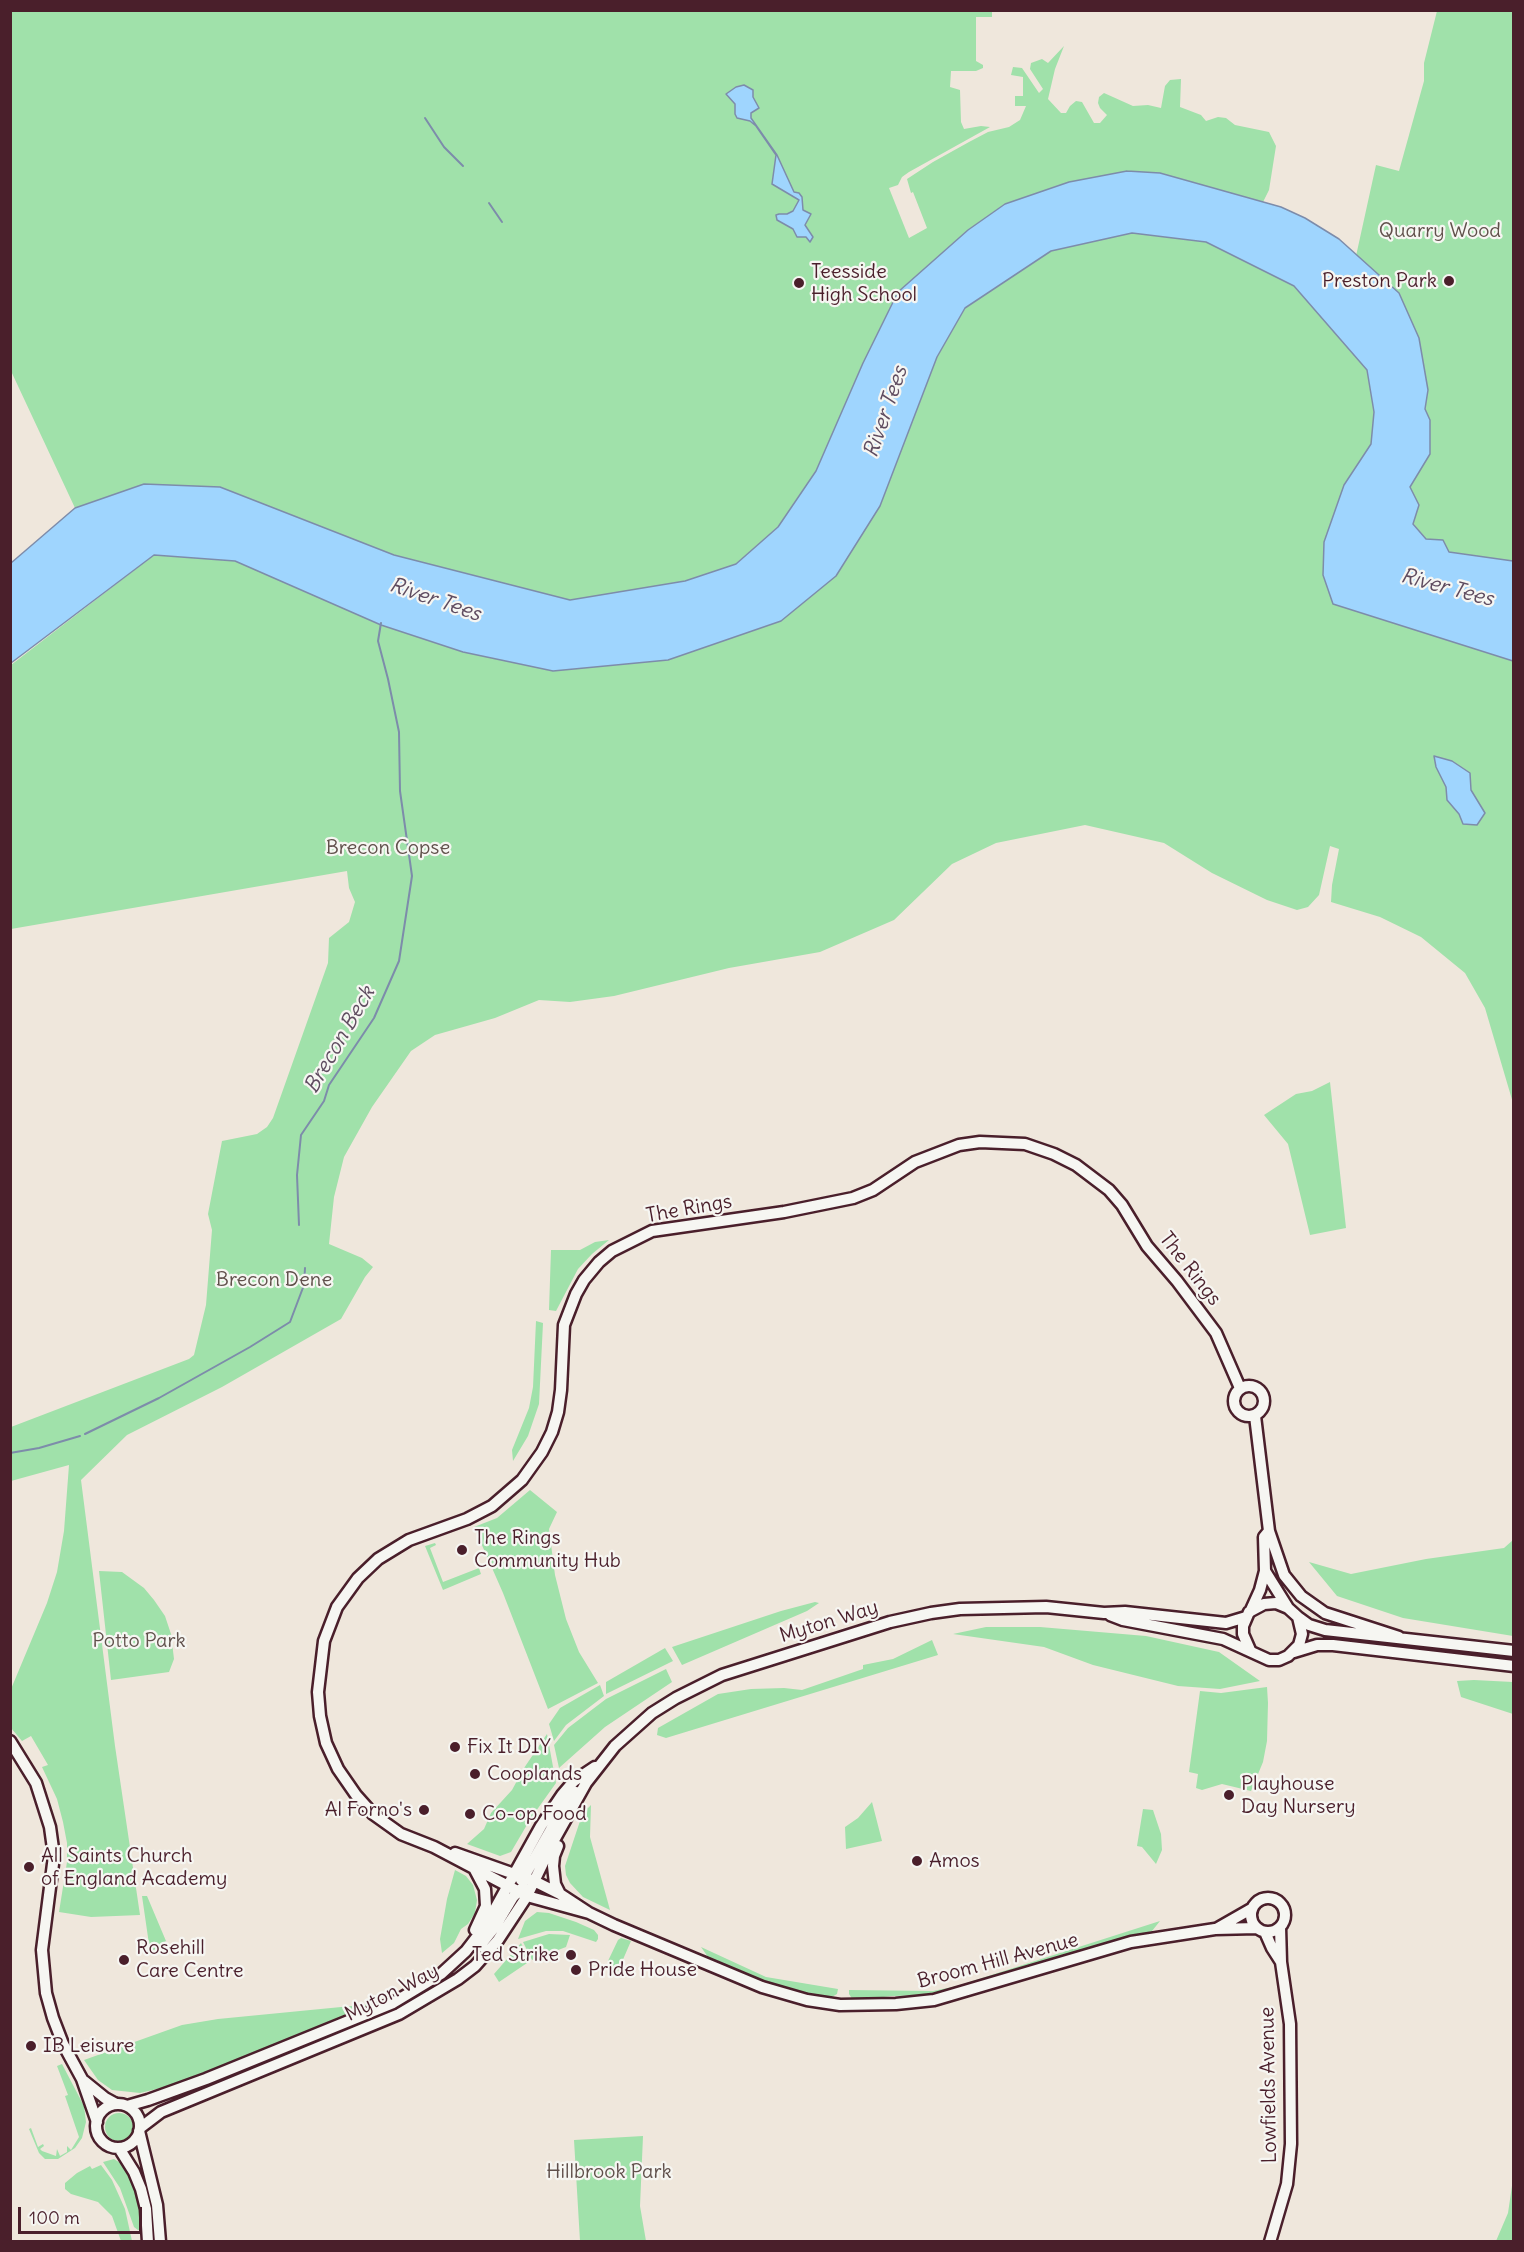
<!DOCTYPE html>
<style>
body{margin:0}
#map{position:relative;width:1524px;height:2252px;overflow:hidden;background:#efe7dc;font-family:Delius,sans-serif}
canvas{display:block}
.frame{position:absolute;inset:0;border:12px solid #4a1f2b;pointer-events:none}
.scale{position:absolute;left:18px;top:2207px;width:124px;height:27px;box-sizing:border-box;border:3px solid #4a1f2b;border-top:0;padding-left:8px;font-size:18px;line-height:21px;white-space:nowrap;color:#4a1f2b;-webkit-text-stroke:4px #f6f6f2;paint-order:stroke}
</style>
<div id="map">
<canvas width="1524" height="2252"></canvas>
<div class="frame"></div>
<div class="scale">100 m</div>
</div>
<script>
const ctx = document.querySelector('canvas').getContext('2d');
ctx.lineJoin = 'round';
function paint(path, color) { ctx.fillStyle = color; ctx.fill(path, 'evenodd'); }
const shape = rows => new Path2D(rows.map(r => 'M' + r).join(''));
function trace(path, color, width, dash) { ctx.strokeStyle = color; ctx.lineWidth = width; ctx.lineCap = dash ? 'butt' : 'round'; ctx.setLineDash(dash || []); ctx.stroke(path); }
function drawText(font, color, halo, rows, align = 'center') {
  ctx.font = font + ' Delius,sans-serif'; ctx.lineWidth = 4.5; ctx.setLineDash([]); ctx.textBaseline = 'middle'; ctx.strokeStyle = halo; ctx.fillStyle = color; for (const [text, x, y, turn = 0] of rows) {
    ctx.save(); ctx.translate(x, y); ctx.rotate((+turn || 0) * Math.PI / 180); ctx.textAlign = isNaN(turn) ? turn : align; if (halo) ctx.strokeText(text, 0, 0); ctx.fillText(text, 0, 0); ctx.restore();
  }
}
paint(shape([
 [11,11,992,11,992,17,976,17,976,61,983,65,983,68,976,71,951,71,950,87,960,90,961,122,964,129,981,126,990,127,909,172,902,177,898,185,889,188,909,238,927,228,913,192,911,193,907,179,933,162,969,142,988,132,1009,127,1020,120,1026,106,1015,106,1015,96,1023,96,1023,77,1011,75,1013,67,1022,68,1039,93,1043,89,1030,69,1031,63,1042,59,1048,63,1064,46,1055,69,1048,99,1061,113,1066,113,1070,106,1076,101,1082,102,1094,123,1100,123,1107,115,1100,108,1098,103,1099,97,1104,93,1133,106,1148,105,1161,108,1165,86,1170,80,1181,79,1180,107,1201,115,1206,121,1218,117,1226,118,1235,125,1269,132,1276,146,1269,190,1263,202,1160,173,1127,171,1069,182,1005,204,968,230,898,292,863,363,816,471,778,527,736,564,685,581,570,600,394,555,144,484,75,508,11,371],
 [1437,11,1513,11,1513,561,1449,552,1426,539,1413,523,1419,505,1410,487,1430,454,1430,420,1425,409,1428,390,1356,256,1376,165,1399,171,1424,81,1424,63],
 [1132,233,1206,242,1294,286,1367,370,1374,412,1371,444,1344,485,1432,634,1513,661,1513,1103,1485,1008,1465,973,1421,937,1380,917,1331,902,1332,885,1339,849,1330,846,1319,895,1308,907,1297,910,1267,900,1212,873,1164,843,1085,825,996,843,952,864,894,920,820,952,729,968,614,996,570,1002,539,1000,495,1018,435,1035,411,1051,372,1107,344,1157,334,1197,329,1244,362,1258,373,1267,365,1277,341,1319,222,1387,127,1435,81,1480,115,1746,140,1915,91,1917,59,1912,67,1862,67,1843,63,1822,57,1799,42,1767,48,1765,31,1736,22,1741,11,1728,11,1689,47,1603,57,1572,64,1531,69,1465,11,1481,11,1427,189,1359,194,1355,206,1305,212,1230,208,1214,222,1141,257,1134,267,1127,273,1118,328,963,329,938,349,922,355,902,349,888,347,871,11,929,11,665,154,555,235,561,381,625,463,652,553,671,668,660,880,506,937,357,965,308,1051,251],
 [1330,1082,1346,1228,1310,1235,1288,1144,1264,1115,1296,1094,1312,1091],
 [609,1240,592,1254,578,1269,556,1311,549,1310,551,1250,580,1250,595,1242],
 [536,1321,543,1323,539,1404,528,1436,513,1461,512,1450,529,1408,533,1387],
 [530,1490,557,1512,549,1529,555,1575,566,1619,579,1652,598,1683,548,1709,503,1593,474,1527,497,1518],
 [1513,1540,1513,1636,1403,1618,1337,1596,1309,1562,1351,1574,1426,1559,1504,1548],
 [435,1543,436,1545,430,1548,443,1582,479,1568,481,1574,443,1590,425,1546],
 [99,1571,122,1572,144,1588,154,1600,165,1616,171,1634,174,1659,169,1672,111,1680],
 [815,1602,819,1603,807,1611,682,1665,672,1647,781,1611],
 [986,1627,1040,1627,1146,1636,1219,1652,1260,1681,1220,1689,1178,1686,1093,1665,1044,1647,953,1634],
 [932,1640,938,1655,666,1738,657,1735,658,1728,718,1694,751,1689,784,1688,802,1690,863,1669,863,1665,893,1659],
 [665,1648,673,1661,606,1694,606,1682],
 [666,1669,672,1682,605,1727,559,1768,554,1745,568,1728,606,1699],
 [1474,1680,1513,1682,1513,1714,1461,1697,1457,1681],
 [600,1685,604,1696,566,1725,554,1741,549,1724,560,1708],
 [1267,1687,1268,1703,1267,1741,1263,1762,1251,1791,1222,1784,1202,1790,1196,1788,1198,1774,1189,1772,1200,1691,1221,1693],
 [547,1734,556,1783,531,1818,511,1852,500,1856,467,1844,484,1829,491,1813,512,1790,524,1768],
 [872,1802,882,1841,846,1849,845,1827,858,1818],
 [591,1805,590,1837,610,1910,583,1897,570,1883,566,1875,565,1866,585,1806,588,1808],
 [1143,1809,1153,1810,1161,1834,1162,1850,1156,1864,1142,1847,1137,1846],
 [455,1870,466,1876,473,1885,477,1900,475,1913,468,1924,461,1929,454,1943,442,1953,440,1939,447,1899],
 [142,1896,147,1896,166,1941,154,1950,150,1951],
 [537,1912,549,1913,576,1922,594,1930,598,1935,598,1939,596,1942,563,1931,546,1931,518,1939,525,1921],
 [1160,1921,1152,1931,934,1995,892,1996,859,2000,853,2000,849,1994,849,1990,933,1991,957,1986],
 [549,1934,570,1935,566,1947,532,1960,523,1942],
 [621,1938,631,1941,618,1971,608,1961,618,1940],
 [521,1943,530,1961,499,1982,494,1974],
 [701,1947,766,1977,838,1989,837,1994,830,1998,801,1993,768,1982,708,1957],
 [389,2000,162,2091,161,2088,140,2093,112,2090,98,2080,84,2060,182,2025,218,2019,372,2004],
 [62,2064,84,2106,86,2122,82,2138,75,2148,58,2159,45,2159,39,2153,29,2129,31,2128,38,2147,43,2144,44,2146,40,2149,42,2151,56,2156,57,2149,60,2156,67,2152,67,2146,71,2150,79,2137,65,2096,68,2095,57,2066],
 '105 2127a14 14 0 1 1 28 0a14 14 0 1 1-28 0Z',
 [643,2136,640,2206,646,2241,580,2241,574,2140],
 [114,2159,125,2166,131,2176,141,2207,144,2230,138,2230,134,2227,120,2188,103,2162],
 [101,2165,112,2180,125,2209,132,2241,121,2241,112,2216,98,2202,71,2194,65,2189,65,2183,77,2173,90,2166,92,2169],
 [1513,2179,1513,2241,1496,2241,1508,2213]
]), '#a0e1aa');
const water = shape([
 [744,85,753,90,753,97,759,108,751,113,751,118,777,155,794,192,799,193,802,197,803,210,811,214,805,225,813,237,810,242,806,237,797,237,793,229,777,220,776,215,779,214,787,214,793,211,799,200,772,184,776,155,756,126,750,121,737,118,735,114,735,104,726,94,736,87,744,85],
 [1127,171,1160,173,1281,207,1305,218,1339,239,1399,293,1419,338,1428,390,1425,409,1430,420,1430,454,1410,487,1419,505,1413,524,1426,539,1443,540,1449,552,1513,561,1513,661,1333,604,1323,575,1324,542,1344,485,1371,444,1374,412,1367,370,1294,286,1206,242,1132,233,1051,251,965,308,937,357,880,506,836,576,781,621,668,660,553,671,463,652,381,625,235,561,154,555,11,663,11,563,75,508,144,484,220,487,394,555,570,600,685,581,736,564,778,527,816,471,863,363,898,292,968,230,1005,204,1069,182,1127,171],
 [1434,756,1452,761,1470,773,1471,790,1485,813,1477,825,1463,824,1459,814,1447,800,1446,787,1436,767,1434,756]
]);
paint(water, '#9fd5fe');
trace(water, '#7d8caa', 1.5);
trace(shape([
 [425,118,444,147,463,166],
 [489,203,502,222],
 [299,1225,297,1175,301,1135,324,1101,329,1085,374,1018,399,961,412,876,400,791,399,732,388,679,378,641,381,623],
 [85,1434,159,1398,250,1347,290,1322,304,1285,305,1268],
 [10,1453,39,1448,80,1436]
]), '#7d8caa', 2);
const minor = shape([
 '1234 1401a15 15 0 1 1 30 0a15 15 0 1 1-30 0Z',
 [1255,1416,1269,1531,1284,1575,1301,1596,1325,1613,1399,1637],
 [1265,1571,1288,1608],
 [1250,1612,1260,1590,1265,1571,1264,1537,1269,1531],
 [1110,1615,1123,1620,1223,1639,1269,1660,1279,1660,1288,1656,1299,1645,1302,1634,1298,1617,1288,1608,1276,1603,1264,1604,1249,1612,1243,1626,1243,1634,1250,1650],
 [1298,1617,1309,1625,1325,1630,1514,1651],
 [1294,1652,1317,1645,1333,1645,1514,1666],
 [10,1741,36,1783,50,1827,54,1856,42,1950,46,1993,53,2018,63,2044,82,2079,97,2122],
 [558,1846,554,1856,553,1866,555,1884,560,1894],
 [455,1853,534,1881,560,1894,589,1913,614,1925,762,1987,807,2000,840,2005,896,2004,934,2000,1131,1942,1215,1929,1257,1928],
 [521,1880,524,1877,567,1801,576,1792],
 '1251 1915a17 17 0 1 1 34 0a17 17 0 1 1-34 0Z',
 [589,1913,527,1896,434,1847,401,1834,373,1814,356,1795,338,1769,326,1743,320,1716,318,1692,324,1641,337,1607,358,1578,378,1559,409,1540,467,1519,492,1506,522,1480,542,1452,552,1432,558,1412,561,1390,564,1325,576,1294,584,1280,599,1262,612,1251,652,1231,784,1212,853,1198,873,1190,915,1162,959,1145,980,1142,1025,1144,1054,1154,1076,1165,1109,1190,1122,1205,1147,1246,1177,1281,1216,1333,1240,1388],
 [1216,1929,1251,1909],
 [475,1930,486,1906,485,1889,475,1870],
 [1265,1932,1272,1948,1281,1962],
 [479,1947,495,1927,513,1897,523,1887],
 [84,2081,105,2098,116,2104],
 '96 2126a22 22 0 1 1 44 0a22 22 0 1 1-44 0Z',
 [127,2106,148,2100,206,2079,393,2003,441,1974,466,1951,486,1925,541,1826,562,1795,574,1781,595,1767],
 [140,2128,161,2112,399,2014,458,1979,475,1966,498,1940,527,1896,553,1842,586,1783,615,1746,652,1713,676,1698,722,1675,890,1622,931,1613,960,1609,1046,1607,1104,1613,1125,1612,1226,1623,1246,1617],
 [139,2131,157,2205,160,2242],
 [119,2148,134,2172,141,2189,146,2209,148,2242],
 [1270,2242,1287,2184,1291,2144,1290,2024,1281,1962,1280,1927]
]);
trace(minor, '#4a1f2b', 15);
trace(minor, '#f6f6f2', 10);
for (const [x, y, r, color] of [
 [1449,281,6,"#4a1f2b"],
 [799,283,6,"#4a1f2b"],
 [462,1550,6,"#4a1f2b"],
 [455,1747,6,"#4a1f2b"],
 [475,1774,6,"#4a1f2b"],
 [1229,1795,6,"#4a1f2b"],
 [424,1810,6,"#4a1f2b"],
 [470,1814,6,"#4a1f2b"],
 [917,1861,6,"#4a1f2b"],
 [29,1867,6,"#4a1f2b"],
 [571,1955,6,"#4a1f2b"],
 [124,1960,6,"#4a1f2b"],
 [576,1970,6,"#4a1f2b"],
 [31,2046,6,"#4a1f2b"]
]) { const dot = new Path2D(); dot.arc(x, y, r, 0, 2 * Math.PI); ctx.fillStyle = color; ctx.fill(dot); trace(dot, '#f6f6f2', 2); }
drawText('20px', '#60504b', '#f6f6f2', [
 ["Quarry Wood",1440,231],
 ["Brecon Copse",388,848],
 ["Brecon Dene",274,1280],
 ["Potto Park",139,1641],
 ["Hillbrook Park",609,2172]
]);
drawText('20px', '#4a1f2b', '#f6f6f2', [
 ["Teesside",811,272],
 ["High School",811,295],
 ["Preston Park",1437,281,"right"],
 ["The Rings",474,1538],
 ["Community Hub",474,1561],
 ["Fix It DIY",467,1747],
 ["Cooplands",487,1774],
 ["Playhouse",1241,1784],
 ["Day Nursery",1241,1807],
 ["Al Forno's",412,1810,"right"],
 ["Co-op Food",482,1814],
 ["All Saints Church",41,1856],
 ["of England Academy",41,1879],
 ["Amos",929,1861],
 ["Rosehill",136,1948],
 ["Care Centre",136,1971],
 ["Ted Strike",559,1955,"right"],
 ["Pride House",588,1970],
 ["IB Leisure",43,2046]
], 'left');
drawText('20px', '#4a1f2b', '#f6f6f2', [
 ["The Rings",689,1209,-10],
 ["The Rings",1190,1269,52],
 ["Myton Way",829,1622,-17],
 ["Broom Hill Avenue",998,1961,-15],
 ["Myton Way",392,1993,-27],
 ["Lowfields Avenue",1269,2085,-91]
]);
drawText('italic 21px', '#5f4c60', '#f6f6f2', [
 ["River Tees",886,412,-71],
 ["River Tees",1447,588,15],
 ["River Tees",435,600,19],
 ["Brecon Beck",340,1040,-60]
]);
</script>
